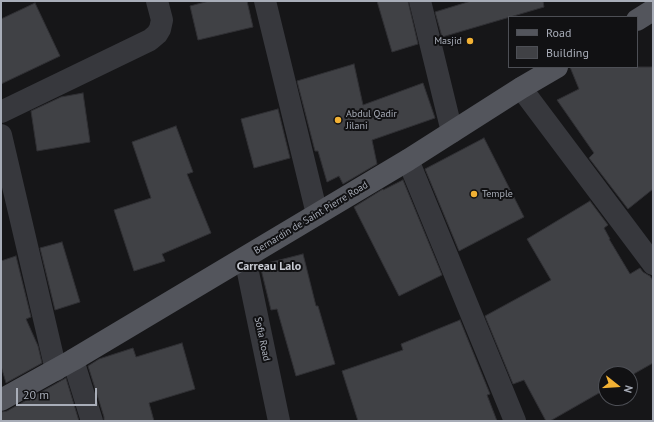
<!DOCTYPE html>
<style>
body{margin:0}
#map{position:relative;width:654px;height:422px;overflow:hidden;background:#161618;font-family:"PT Sans",sans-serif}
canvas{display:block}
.frame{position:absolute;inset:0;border:2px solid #a8adb8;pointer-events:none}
.legend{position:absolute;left:508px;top:16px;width:130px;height:52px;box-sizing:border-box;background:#111113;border:1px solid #4d4f55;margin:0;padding:5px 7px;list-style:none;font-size:12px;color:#a8adb8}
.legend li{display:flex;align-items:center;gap:8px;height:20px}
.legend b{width:20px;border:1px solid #4d4f55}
.north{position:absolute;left:598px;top:366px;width:40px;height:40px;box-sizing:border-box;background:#111113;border:1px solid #4d4f55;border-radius:50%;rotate:107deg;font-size:11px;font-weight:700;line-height:16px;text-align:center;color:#a8adb8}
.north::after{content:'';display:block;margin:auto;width:14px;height:18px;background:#f2b134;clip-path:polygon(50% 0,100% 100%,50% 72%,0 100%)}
.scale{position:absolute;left:16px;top:388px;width:81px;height:18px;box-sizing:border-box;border:2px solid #a8adb8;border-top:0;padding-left:5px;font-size:12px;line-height:14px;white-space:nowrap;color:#a8adb8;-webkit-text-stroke:3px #111113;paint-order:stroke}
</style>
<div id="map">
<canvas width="654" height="422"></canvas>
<div class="frame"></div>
<ul class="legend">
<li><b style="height:5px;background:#53555c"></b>Road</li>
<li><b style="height:11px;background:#404145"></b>Building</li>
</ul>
<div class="north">N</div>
<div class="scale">20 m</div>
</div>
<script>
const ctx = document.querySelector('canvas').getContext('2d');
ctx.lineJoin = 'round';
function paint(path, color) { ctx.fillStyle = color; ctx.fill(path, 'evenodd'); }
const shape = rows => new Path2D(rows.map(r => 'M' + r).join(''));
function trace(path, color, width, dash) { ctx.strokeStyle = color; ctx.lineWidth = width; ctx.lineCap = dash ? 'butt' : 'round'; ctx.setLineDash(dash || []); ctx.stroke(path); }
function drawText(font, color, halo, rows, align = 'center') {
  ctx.font = font + ' "PT Sans",sans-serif'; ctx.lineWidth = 4; ctx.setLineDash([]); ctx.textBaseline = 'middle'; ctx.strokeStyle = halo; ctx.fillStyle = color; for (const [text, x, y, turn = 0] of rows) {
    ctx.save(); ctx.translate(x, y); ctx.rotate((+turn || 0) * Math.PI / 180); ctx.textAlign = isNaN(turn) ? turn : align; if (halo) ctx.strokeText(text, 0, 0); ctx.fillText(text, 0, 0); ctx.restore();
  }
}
const building = shape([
 [209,1,247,1,253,27,198,40,190,6,209,1],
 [377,1,408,1,418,44,392,52,377,1],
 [471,1,543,1,544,7,442,37,435,12,471,1],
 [35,3,60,56,1,84,1,19,35,3],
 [354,64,363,105,423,83,435,118,372,140,377,164,343,184,339,176,327,182,318,151,315,151,297,81,354,64],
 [570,67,653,67,653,189,628,209,589,158,594,153,557,100,579,89,570,67],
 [83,93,90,142,37,151,31,111,61,97,83,93],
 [278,109,290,158,254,168,241,119,278,109],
 [176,126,193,172,187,174,211,233,162,254,165,261,134,271,114,210,151,198,132,142,176,126],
 [484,138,524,217,459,251,425,169,484,138],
 [403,180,442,275,399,296,354,207,383,189,383,190,403,180],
 [590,201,608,225,604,228,610,239,609,239,630,274,640,268,643,272,648,275,650,276,653,281,653,363,630,376,630,374,606,374,606,389,550,421,546,421,524,380,513,384,485,316,551,280,527,239,590,201],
 [62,242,80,302,55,310,40,248,62,242],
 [303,254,316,306,318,306,335,364,296,376,277,309,271,310,260,265,303,254],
 [16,256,31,317,26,319,38,346,42,363,6,383,1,366,1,261,16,256],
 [460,320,490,394,487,395,497,421,358,421,342,371,403,350,401,344,460,320],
 [182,343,195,389,149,403,154,421,104,421,104,417,88,366,99,359,133,348,136,357,182,343],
 [66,378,79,421,1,421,1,412,7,411,66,378]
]);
paint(building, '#404145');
trace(building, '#303034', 1);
trace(shape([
 [265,1,317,214],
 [420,1,452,132],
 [521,88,653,264],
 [1,112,150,40,157,34,160,29,162,20,157,1],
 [1,135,56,370],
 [408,160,515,421],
 [245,258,279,421],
 [73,360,92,421]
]), '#37383d', 22);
trace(shape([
 [637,20,653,10],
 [1,400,73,360,408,160,521,88,557,67]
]), '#53555c', 22);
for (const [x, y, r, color] of [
 [470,41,4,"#f2b134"],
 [338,120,4,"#f2b134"],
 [474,194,4,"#f2b134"]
]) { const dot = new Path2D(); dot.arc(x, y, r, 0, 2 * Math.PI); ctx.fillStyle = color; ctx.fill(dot); trace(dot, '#111113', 1.5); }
drawText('10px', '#a8adb8', '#111113', [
 ["Masjid",462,41,"right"],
 ["Abdul Qadir",346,114],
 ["Jilani",346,126],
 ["Temple",482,194]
], 'left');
drawText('10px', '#a8adb8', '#111113', [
 ["Bernardin de Saint Pierre Road",311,218,-31],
 ["Sofia Road",262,339,78]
]);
drawText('bold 12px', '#c9ccd4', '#111113', [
 ["Carreau Lalo",269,267]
]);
</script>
